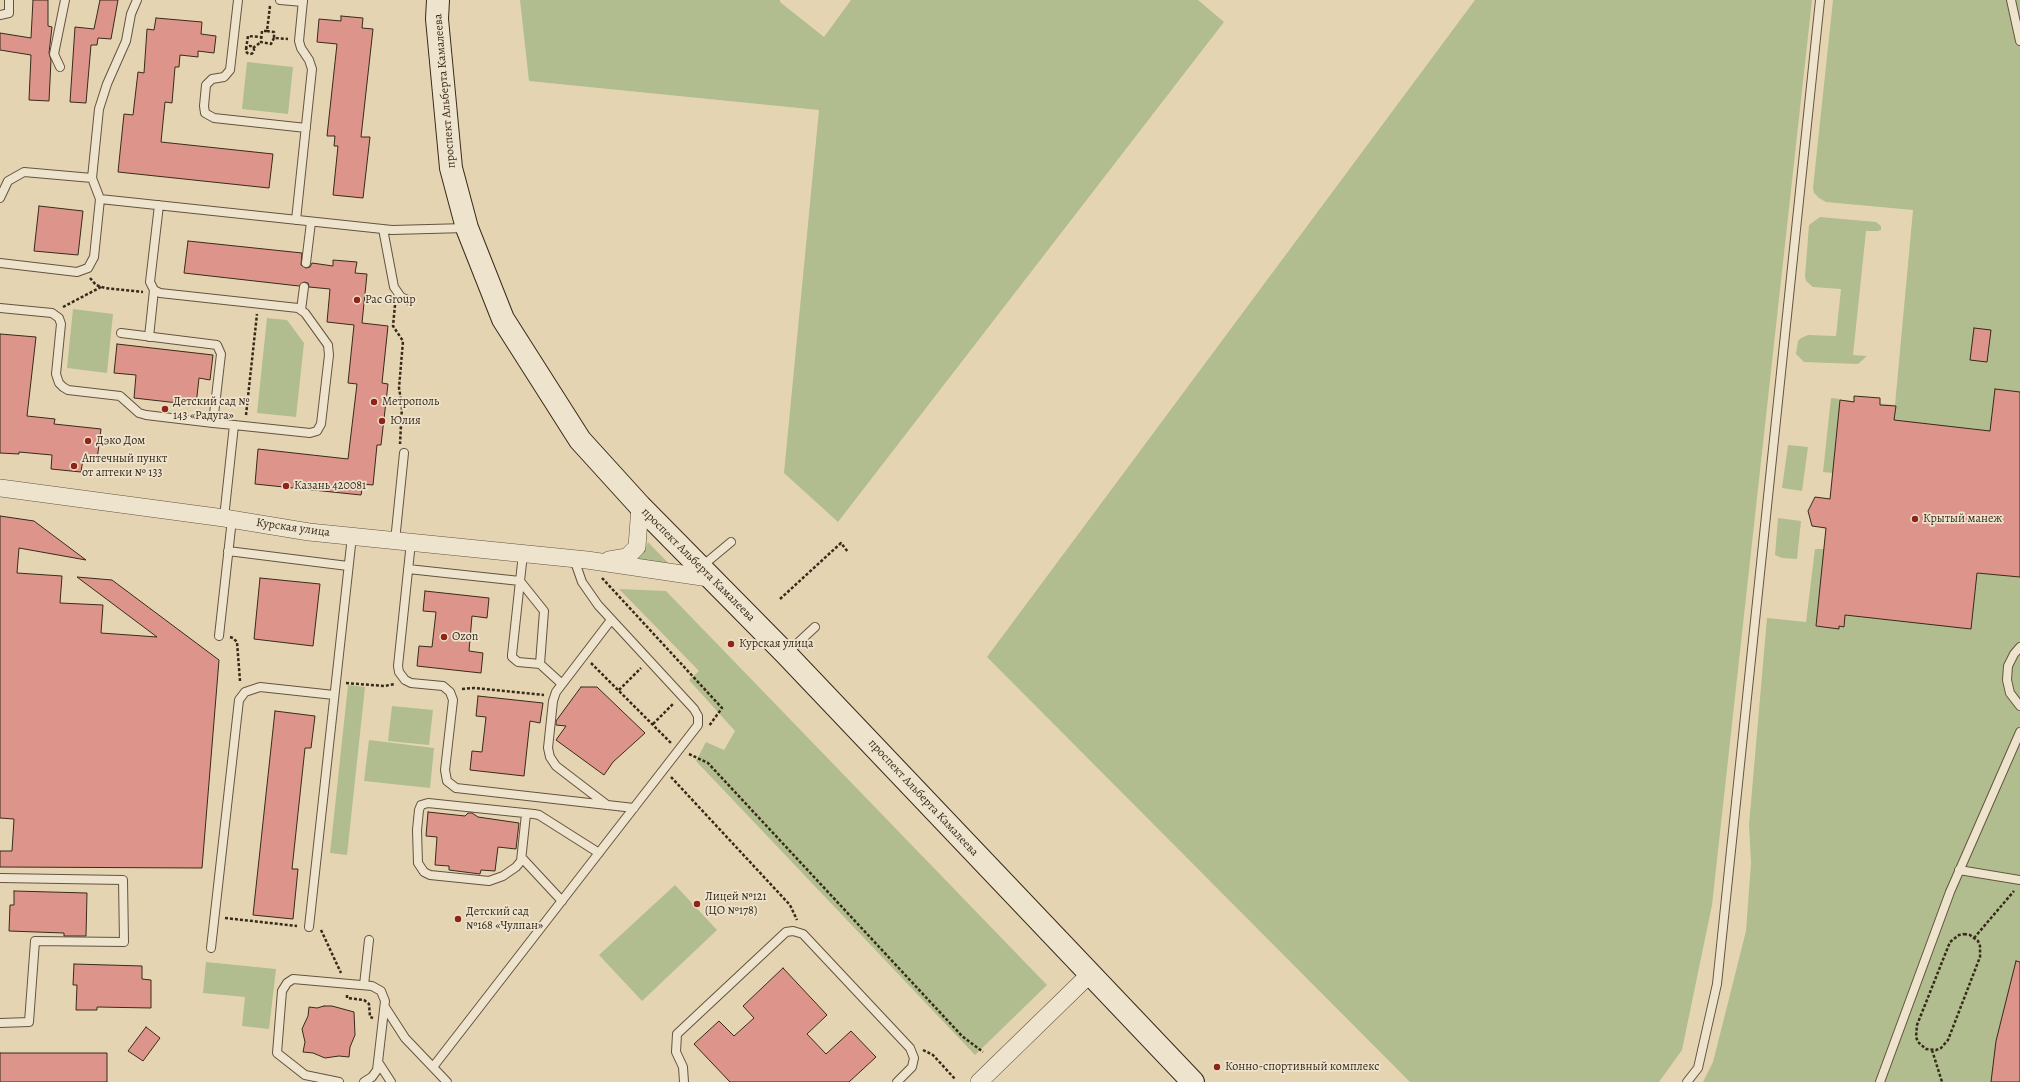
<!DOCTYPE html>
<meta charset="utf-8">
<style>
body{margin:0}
canvas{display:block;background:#e5d4b2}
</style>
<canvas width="2020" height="1082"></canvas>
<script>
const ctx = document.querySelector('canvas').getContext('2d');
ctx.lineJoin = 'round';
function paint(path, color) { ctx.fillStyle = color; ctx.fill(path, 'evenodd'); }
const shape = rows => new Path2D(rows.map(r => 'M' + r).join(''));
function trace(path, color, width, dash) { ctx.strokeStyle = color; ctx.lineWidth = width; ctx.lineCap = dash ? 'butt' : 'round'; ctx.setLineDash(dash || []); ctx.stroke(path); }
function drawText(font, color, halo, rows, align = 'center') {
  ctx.font = font + ' Alegreya,serif'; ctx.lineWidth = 3.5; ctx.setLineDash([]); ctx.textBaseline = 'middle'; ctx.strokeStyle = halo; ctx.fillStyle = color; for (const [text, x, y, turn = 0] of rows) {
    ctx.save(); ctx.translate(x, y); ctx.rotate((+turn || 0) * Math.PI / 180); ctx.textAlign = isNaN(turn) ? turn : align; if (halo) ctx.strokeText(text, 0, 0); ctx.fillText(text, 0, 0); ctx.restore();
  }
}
paint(shape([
 [520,0,780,0,780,2,824,37,851,0,1198,0,1224,22,838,522,784,473,819,110,529,81],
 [1475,0,1812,0,1712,905,1682,1050,1659,1082,1410,1082,987,657],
 [1833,0,2020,0,2020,1082,1703,1082,1713,1062,1746,931,1751,863,1749,825,1767,618,1806,622,1815,549,1824,549,1816,627,1818,627,1842,400,1895,405,1913,210,1826,202,1819,198,1814,193,1813,188],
 [247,62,293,67,288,114,242,109],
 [1820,217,1876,222,1881,226,1881,230,1878,231,1866,231,1853,355,1867,356,1858,364,1804,362,1796,354,1798,341,1801,338,1808,335,1836,336,1841,289,1813,287,1806,281,1805,276,1809,225],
 [73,309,113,314,107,373,67,368],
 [267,318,287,320,304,343,296,417,257,413],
 [1831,398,1840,399,1833,473,1823,472],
 [1788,445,1808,447,1802,491,1782,488],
 [1778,518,1801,521,1797,559,1782,558,1775,555],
 [648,542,673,568,631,564,644,552],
 [619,589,666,591,1047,985,975,1055,696,761,706,742,724,750,735,731,689,680,699,671],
 [348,685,365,687,347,855,330,853],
 [392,706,433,710,429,745,388,741],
 [369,740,434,748,430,788,364,781],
 [675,885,717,930,642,1001,599,955],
 [206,962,276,969,269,1029,242,1026,245,997,203,993]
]), '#b1bd8e');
const building = shape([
 [33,0,48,0,48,26,52,27,49,53,51,60,49,101,29,100,31,55,0,50,0,33,31,38,33,0],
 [100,0,118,0,111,39,98,38,97,45,91,45,86,103,70,102,75,27,94,29,100,0],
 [341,16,363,18,362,28,373,29,361,137,370,137,363,198,333,195,338,146,334,146,335,136,327,136,337,44,317,42,319,19,341,21,341,16],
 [156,18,202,22,201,34,216,36,214,53,198,51,198,57,180,55,179,67,175,67,172,103,165,102,161,142,273,154,269,188,118,172,124,114,133,115,138,72,144,73,147,29,154,30,156,18],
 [39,206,83,211,78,255,34,251,39,206],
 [188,241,302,253,301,265,306,268,310,267,312,263,333,266,333,260,357,262,355,273,367,274,362,323,388,326,382,383,388,384,381,445,377,445,373,485,363,484,361,495,255,484,258,449,348,459,357,384,348,383,354,325,327,322,330,289,309,287,308,283,304,282,299,286,184,273,188,241],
 [1974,328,1991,330,1987,362,1970,360,1974,328],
 [0,334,36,337,27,416,55,419,54,424,101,429,97,460,83,459,81,472,51,469,52,455,19,452,19,454,0,453,0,334],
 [117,344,213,355,210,380,199,378,196,405,134,398,136,375,114,373,117,344],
 [1995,389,2020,392,2020,577,1977,573,1971,629,1845,615,1844,627,1839,626,1839,629,1816,626,1826,528,1812,526,1808,511,1815,497,1830,499,1840,400,1854,402,1854,396,1880,398,1880,405,1896,406,1894,420,1990,431,1995,389],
 [0,516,34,521,86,560,19,548,17,573,62,576,60,603,103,605,101,633,157,637,77,577,112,580,219,660,202,868,0,867,0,851,12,851,14,819,0,818,0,516],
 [260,578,320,584,313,646,254,639,260,578],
 [425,591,489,598,487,618,472,616,469,651,483,653,481,673,417,666,419,646,432,647,436,612,423,611,425,591],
 [581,687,597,687,645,733,613,762,604,775,556,740,566,726,556,725,556,721,581,687],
 [478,696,543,703,540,723,530,721,524,776,470,770,472,751,482,752,486,717,476,716,478,696],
 [275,711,315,716,311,748,305,748,292,869,298,869,293,919,253,915,275,711],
 [428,812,465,816,468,813,472,813,478,817,519,823,516,849,498,847,495,871,481,870,480,874,449,870,449,866,435,865,437,837,426,836,428,812],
 [14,891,87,893,86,936,64,936,64,933,9,931,10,905,14,905,14,891],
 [2016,961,2020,962,2020,1082,1991,1082,1996,1041,2016,961],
 [74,964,142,966,142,979,151,980,151,1008,97,1007,97,1010,76,1010,77,985,73,985,74,964],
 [783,968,827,1015,807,1034,826,1054,851,1031,876,1057,849,1082,730,1082,694,1044,719,1021,734,1036,754,1018,743,1006,783,968],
 [324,1006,332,1006,354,1012,355,1035,350,1047,349,1057,339,1056,325,1058,313,1053,303,1052,305,1042,302,1029,308,1016,309,1007,317,1008,324,1006],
 [146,1027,160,1038,143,1061,128,1051,146,1027],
 [0,1053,107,1053,107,1082,0,1082,0,1053]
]);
paint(building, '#dd958b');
trace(building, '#382a1a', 1);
const service = shape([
 [137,0,131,14,126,41,107,84,99,109,92,178,100,199,392,230,466,228],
 [238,0,230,70,224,77,212,79,206,85,204,106,205,113,214,118,306,128],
 [280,0,303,2],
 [2011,0,2020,41],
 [0,15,9,13,9,0],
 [60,67,54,54,65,0],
 [0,198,8,181,24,172,92,178],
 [159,205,150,282,154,290,160,293,298,308,305,313,328,345,329,355,321,424,317,431,310,433,234,425,224,518],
 [296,220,312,69,309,60,301,48,299,41,303,0],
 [383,229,394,287,401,297,410,301],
 [0,263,77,272,88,268,94,257,100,199],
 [306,263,311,222],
 [0,308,52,313,59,318,61,324,56,374,59,383,63,387,68,390,120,396,139,413,146,415,213,423,221,354,217,345,121,333],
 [301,310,304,287],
 [149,337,154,290],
 [213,423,234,425],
 [395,541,404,453],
 [411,542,398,666,399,672,405,680,411,683,443,686,450,692,453,700,445,770,447,781,456,788,634,808],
 [228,551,348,566],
 [701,567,731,542],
 [408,569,520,581,544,611,540,664,518,662,512,657,512,655,520,581,523,554],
 [219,636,232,519],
 [2020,647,2014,654,2008,666,2007,680,2010,693,2020,706],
 [786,654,815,627],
 [540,664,562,684],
 [607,805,556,766,550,757,548,748,553,701,556,692,611,620],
 [526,814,521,861,516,867,503,876,489,881,430,875,424,872,418,863,417,830,419,810,421,805,428,803,534,814,539,815,599,853],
 [522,858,562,901],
 [1959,870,2020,880],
 [0,878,123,880,124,942,35,941,29,1022,0,1023],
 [309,927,352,536],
 [211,948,239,700,245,692,260,687,334,695],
 [364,985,369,940],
 [385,1007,405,1038,447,1082],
 [378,1062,391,1082],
 [433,1067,698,725,698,716,694,709,598,605,582,582,574,559],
 [339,1082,305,1075,277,1053,282,991,287,983,293,979,372,986,381,991,385,1001,378,1062,377,1070,372,1077,364,1082],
 [684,1082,683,1067,676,1052,677,1034,786,932,793,931,803,934,910,1048,914,1058,912,1067,897,1082],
 [1687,1082,1698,1068,1717,984,1820,0],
 [1880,1082,1950,892,2020,732]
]);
const minor = shape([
 [0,488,224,518,309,532,587,560,709,578],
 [609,560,627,557,637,547,640,506],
 [979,1082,1090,974]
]);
const secondary = shape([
 [438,0,437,19,451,168,467,228,503,319,580,440,640,506,786,654,1193,1082]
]);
trace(service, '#635440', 10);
trace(minor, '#635440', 18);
trace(secondary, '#382a1a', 24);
trace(shape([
 [270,6,267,31,274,32,274,38,288,39],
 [267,31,262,31,261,42,271,44,274,38],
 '246 50a4 4 0 1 1 8 0a4 4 0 1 1-8 0Z',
 [253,48,261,42],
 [246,49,248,36,261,37],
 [90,278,96,285,105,288,143,292],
 [395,305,393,326,403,341,399,388,402,406,400,444],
 [63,307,101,287],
 [246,415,257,314],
 [602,578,722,708,709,726],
 [780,599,841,543,848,552],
 [230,637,233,638,237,642,240,681],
 [591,663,671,743],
 [346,683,384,686,395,684],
 [462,689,474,688,544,695],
 [619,690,641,668],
 [653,724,674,703],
 [689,754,708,763,962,1036,983,1052],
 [671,777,790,905,797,920],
 [225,918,297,926],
 [321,930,341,973],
 [1964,934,1970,935,1978,941,1980,946,1980,957,1948,1040,1941,1048,1936,1050,1926,1049,1918,1042,1916,1037,1917,1025,1950,942,1959,935,1964,934],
 [1974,938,2014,891],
 [347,995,347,998,364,1000,369,1004,370,1017,373,1018],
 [923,1050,933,1055,955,1079],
 [1932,1050,1942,1082]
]), '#382a1a', 2.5, [3, 2]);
trace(service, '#eee3cd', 8);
trace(minor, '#eee3cd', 17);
trace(secondary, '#eee3cd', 22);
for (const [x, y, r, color] of [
 [357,300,4,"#8f2418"],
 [374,402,4,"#8f2418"],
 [165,409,4,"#8f2418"],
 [382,421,4,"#8f2418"],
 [88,441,4,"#8f2418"],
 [74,466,4,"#8f2418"],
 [286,486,4,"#8f2418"],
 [1915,519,4,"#8f2418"],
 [444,637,4,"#8f2418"],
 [731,644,4,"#8f2418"],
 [697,904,4,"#8f2418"],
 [458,919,4,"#8f2418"],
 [1217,1067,4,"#8f2418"]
]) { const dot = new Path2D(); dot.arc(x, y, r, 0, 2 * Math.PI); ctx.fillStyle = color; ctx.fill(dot); trace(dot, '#eee3cd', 1.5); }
drawText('12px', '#382a1a', '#eee3cd', [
 ["проспект Альберта Камалеева",445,91,-95],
 ["Курская улица",293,528,8],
 ["проспект Альберта Камалеева",698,565,45],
 ["проспект Альберта Камалеева",923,798,47]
]);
drawText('12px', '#382a1a', '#eee3cd', [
 ["Pac Group",365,300],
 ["Детский сад №",173,402],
 ["143 «Радуга»",173,416],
 ["Метрополь",382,402],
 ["Юлия",390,421],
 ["Дэко Дом",96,441],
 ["Аптечный пункт",82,459],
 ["от аптеки № 133",82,473],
 ["Казань 420081",294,486],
 ["Крытый манеж",1923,519],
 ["Ozon",452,637],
 ["Курская улица",739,644],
 ["Лицей №121",705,897],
 ["(ЦО №178)",705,911],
 ["Детский сад",466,912],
 ["№168 «Чулпан»",466,926],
 ["Конно-спортивный комплекс",1225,1067]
], 'left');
</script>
